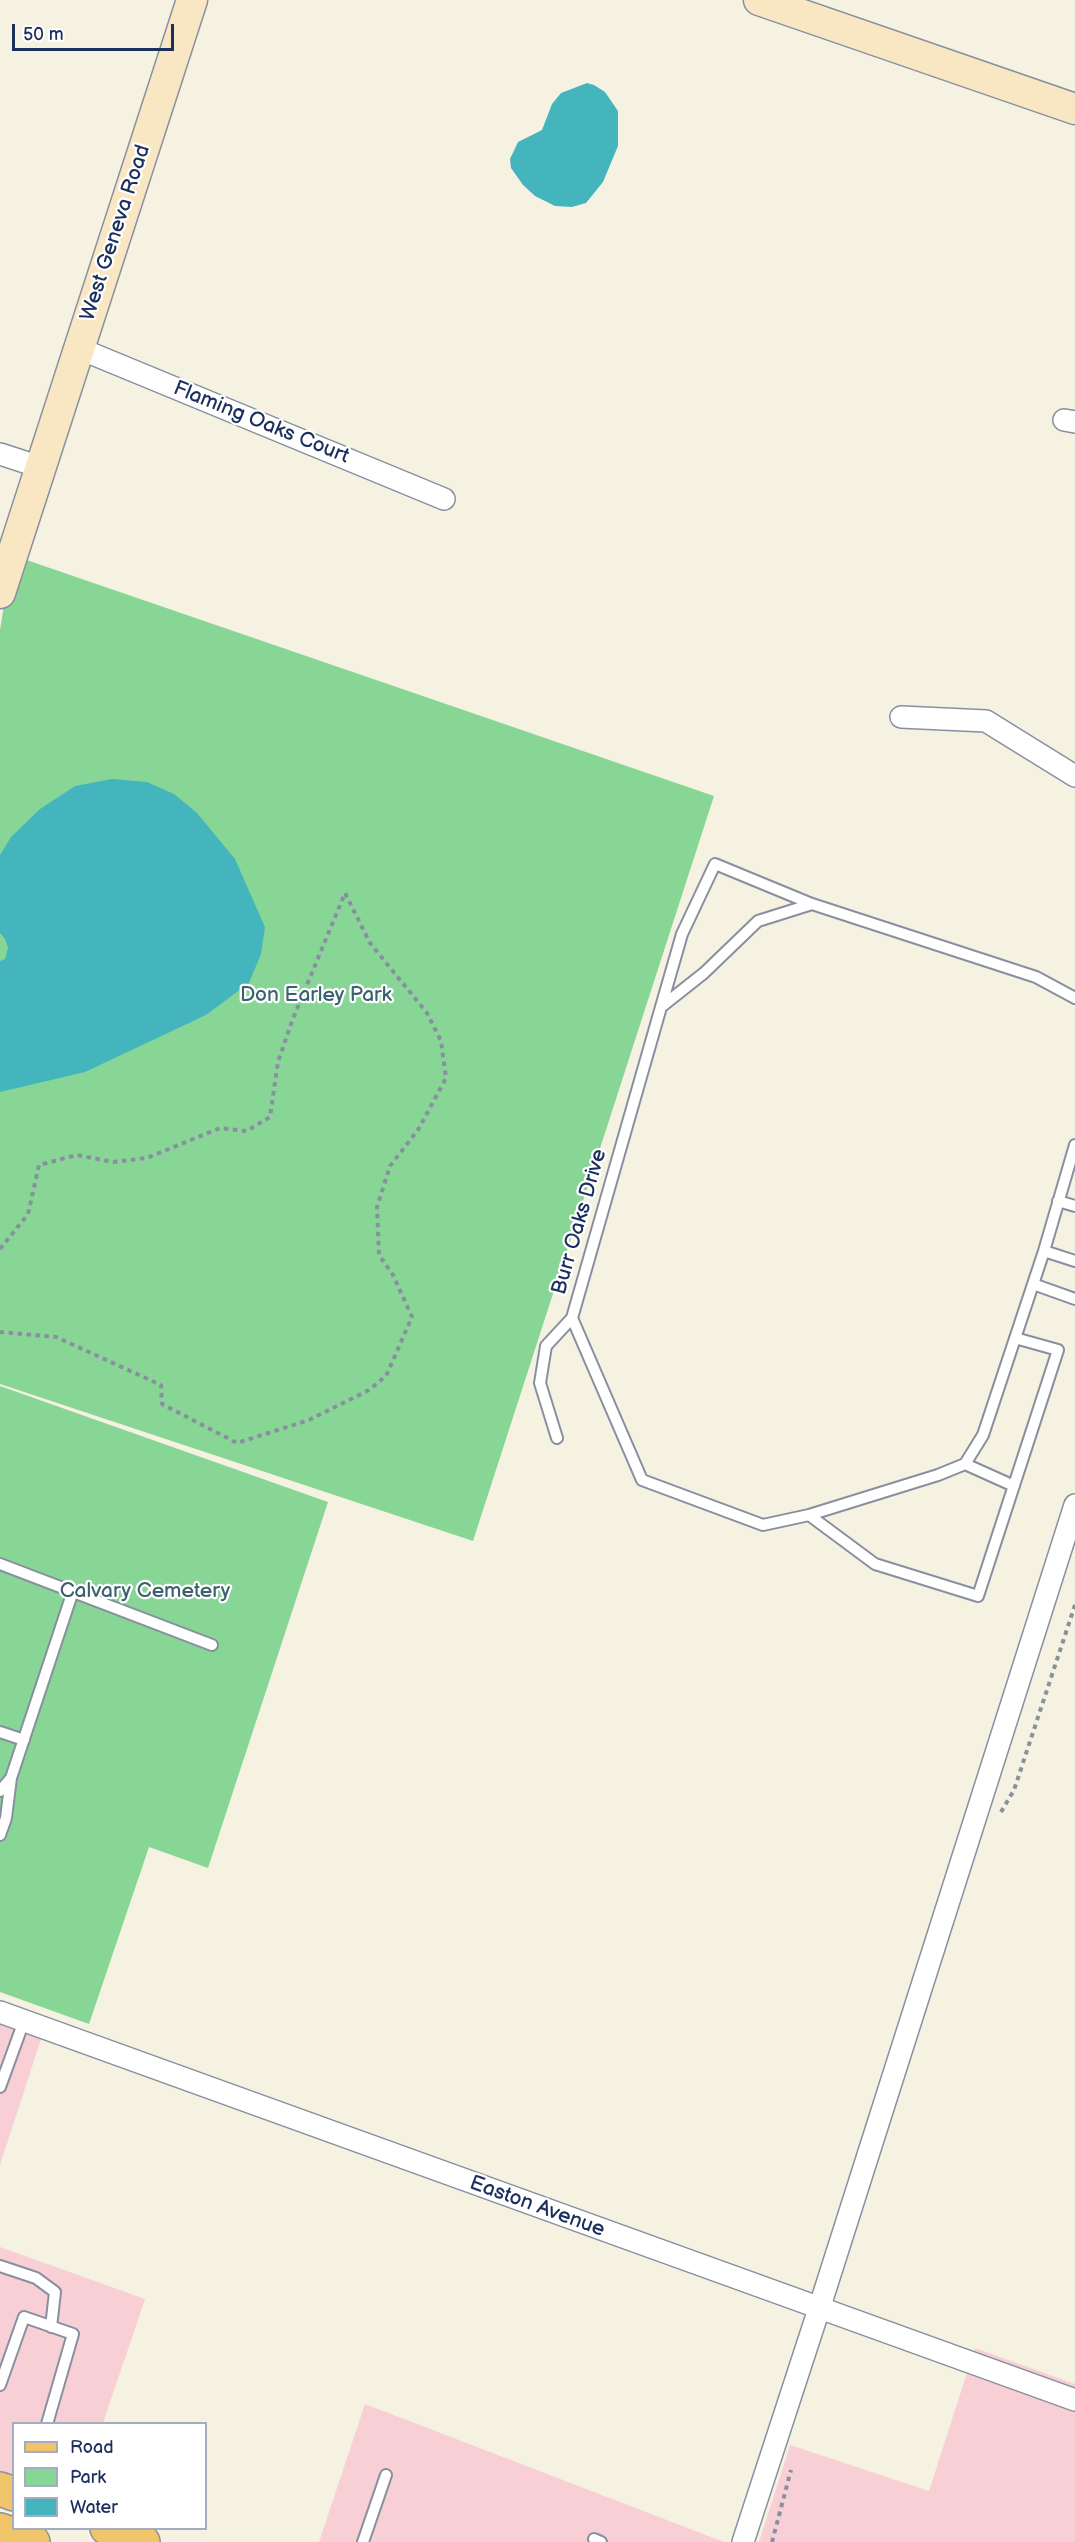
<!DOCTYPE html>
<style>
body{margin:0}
#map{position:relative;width:1075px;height:2542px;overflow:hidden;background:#f6f2e2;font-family:"Balsamiq Sans",sans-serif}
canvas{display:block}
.legend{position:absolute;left:12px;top:2422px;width:195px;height:108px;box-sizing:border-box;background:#fff;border:2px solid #a4acbf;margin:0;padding:8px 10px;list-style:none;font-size:18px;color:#1b2f5e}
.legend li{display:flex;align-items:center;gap:12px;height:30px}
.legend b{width:30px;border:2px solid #a4acbf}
.scale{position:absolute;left:12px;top:24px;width:162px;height:27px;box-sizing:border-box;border:3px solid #1b2f5e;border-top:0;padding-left:8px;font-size:18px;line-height:21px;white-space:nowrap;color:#1b2f5e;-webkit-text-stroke:4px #fff;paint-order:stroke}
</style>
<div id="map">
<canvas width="1075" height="2542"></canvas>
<ul class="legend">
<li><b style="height:8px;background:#f0c469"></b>Road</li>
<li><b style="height:16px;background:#87d695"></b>Park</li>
<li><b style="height:16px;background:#45b5bd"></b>Water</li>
</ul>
<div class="scale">50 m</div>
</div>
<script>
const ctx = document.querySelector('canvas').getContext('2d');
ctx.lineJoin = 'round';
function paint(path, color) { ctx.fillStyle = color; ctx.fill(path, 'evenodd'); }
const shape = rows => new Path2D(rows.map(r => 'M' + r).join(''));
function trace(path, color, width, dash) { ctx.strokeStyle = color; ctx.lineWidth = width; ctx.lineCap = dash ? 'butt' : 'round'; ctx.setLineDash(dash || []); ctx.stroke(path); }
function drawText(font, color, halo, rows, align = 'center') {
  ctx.font = font + ' "Balsamiq Sans",sans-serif'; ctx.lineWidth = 4.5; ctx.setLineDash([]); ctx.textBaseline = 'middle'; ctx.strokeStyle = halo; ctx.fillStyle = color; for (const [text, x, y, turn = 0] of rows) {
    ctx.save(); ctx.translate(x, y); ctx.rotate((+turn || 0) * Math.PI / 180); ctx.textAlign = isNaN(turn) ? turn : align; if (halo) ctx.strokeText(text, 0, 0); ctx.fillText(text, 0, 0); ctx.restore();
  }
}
paint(shape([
 [0,2021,42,2036,0,2165],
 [0,2247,145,2299,103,2423,14,2424,13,2479,0,2474],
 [975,2348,1075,2384,1075,2542,759,2542,790,2445,929,2491],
 [365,2404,724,2542,319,2542]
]), '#f7cfd5');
paint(shape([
 [12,555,714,796,473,1541,0,1384,0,630],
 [0,1386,328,1502,208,1868,149,1847,89,2024,0,1992]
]), '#87d695');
paint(shape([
 [587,83,594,85,605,92,618,111,618,146,603,182,586,203,572,207,555,206,535,196,523,185,511,168,510,159,518,142,542,130,552,104,561,93],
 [112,779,147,782,174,794,197,813,235,859,265,927,261,954,249,983,206,1015,85,1072,0,1092,0,961,5,959,8,948,5,939,0,933,0,855,11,837,40,809,75,786]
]), '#45b5bd');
const lane = shape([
 [1075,998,1036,977,812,904,758,921,704,973,661,1007,572,1318,642,1480,763,1525,809,1515,938,1475,965,1464,983,1435,1044,1251,1075,1145],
 [661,1007,682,934,715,864,812,904],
 [1058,1201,1075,1206],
 [1044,1251,1075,1261],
 [1033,1284,1075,1299],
 [557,1438,540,1383,546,1346,572,1318],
 [965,1464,1014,1486],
 [809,1515,875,1564,978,1596,1058,1350,1015,1338],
 [0,1564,212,1645],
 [0,1732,24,1740],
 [0,1791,11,1778,72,1594],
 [0,1835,6,1818,11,1778],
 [0,2087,24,2021],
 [0,2266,36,2278,55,2292,51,2327],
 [0,2385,24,2317,73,2334,47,2424],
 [594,2539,601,2542],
 [363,2542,386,2475]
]);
const street = shape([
 [78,348,444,499],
 [1064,420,1075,422],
 [0,454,40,467],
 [901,717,986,721,1075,776],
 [0,2012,1075,2400],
 [743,2542,819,2309,1075,1505]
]);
const secondary = shape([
 [759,0,1075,109],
 [0,593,192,0]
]);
const primary = shape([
 [0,2489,14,2494],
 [107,2528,143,2542],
 [0,2530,33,2542]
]);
trace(lane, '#8890a0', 14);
trace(street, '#8890a0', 24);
trace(secondary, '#8890a0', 33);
trace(primary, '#8890a0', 36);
trace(shape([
 [0,1249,28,1214,39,1165,77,1155,113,1162,147,1158,220,1128,247,1131,270,1117,278,1062,292,1021,345,893,370,943,427,1013,441,1041,446,1078,418,1130,390,1166,377,1207,379,1255,393,1275,412,1317,386,1376,369,1390,309,1420,237,1443,162,1404,161,1385,56,1337,0,1332],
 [1001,1812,1014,1790,1075,1605],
 [772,2542,791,2470]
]), '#8890a0', 4, [4.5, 4.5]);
trace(lane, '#fff', 10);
trace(street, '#fff', 21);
trace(secondary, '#f9e7c3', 30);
trace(primary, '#f0c469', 33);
drawText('21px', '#1b2f5e', '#fff', [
 ["West Geneva Road",116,233,-72],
 ["Flaming Oaks Court",261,423,22],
 ["Burr Oaks Drive",580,1222,-74],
 ["Easton Avenue",537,2207,20]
]);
drawText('21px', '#3b616e', '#fff', [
 ["Don Earley Park",316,996],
 ["Calvary Cemetery",145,1592]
]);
</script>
